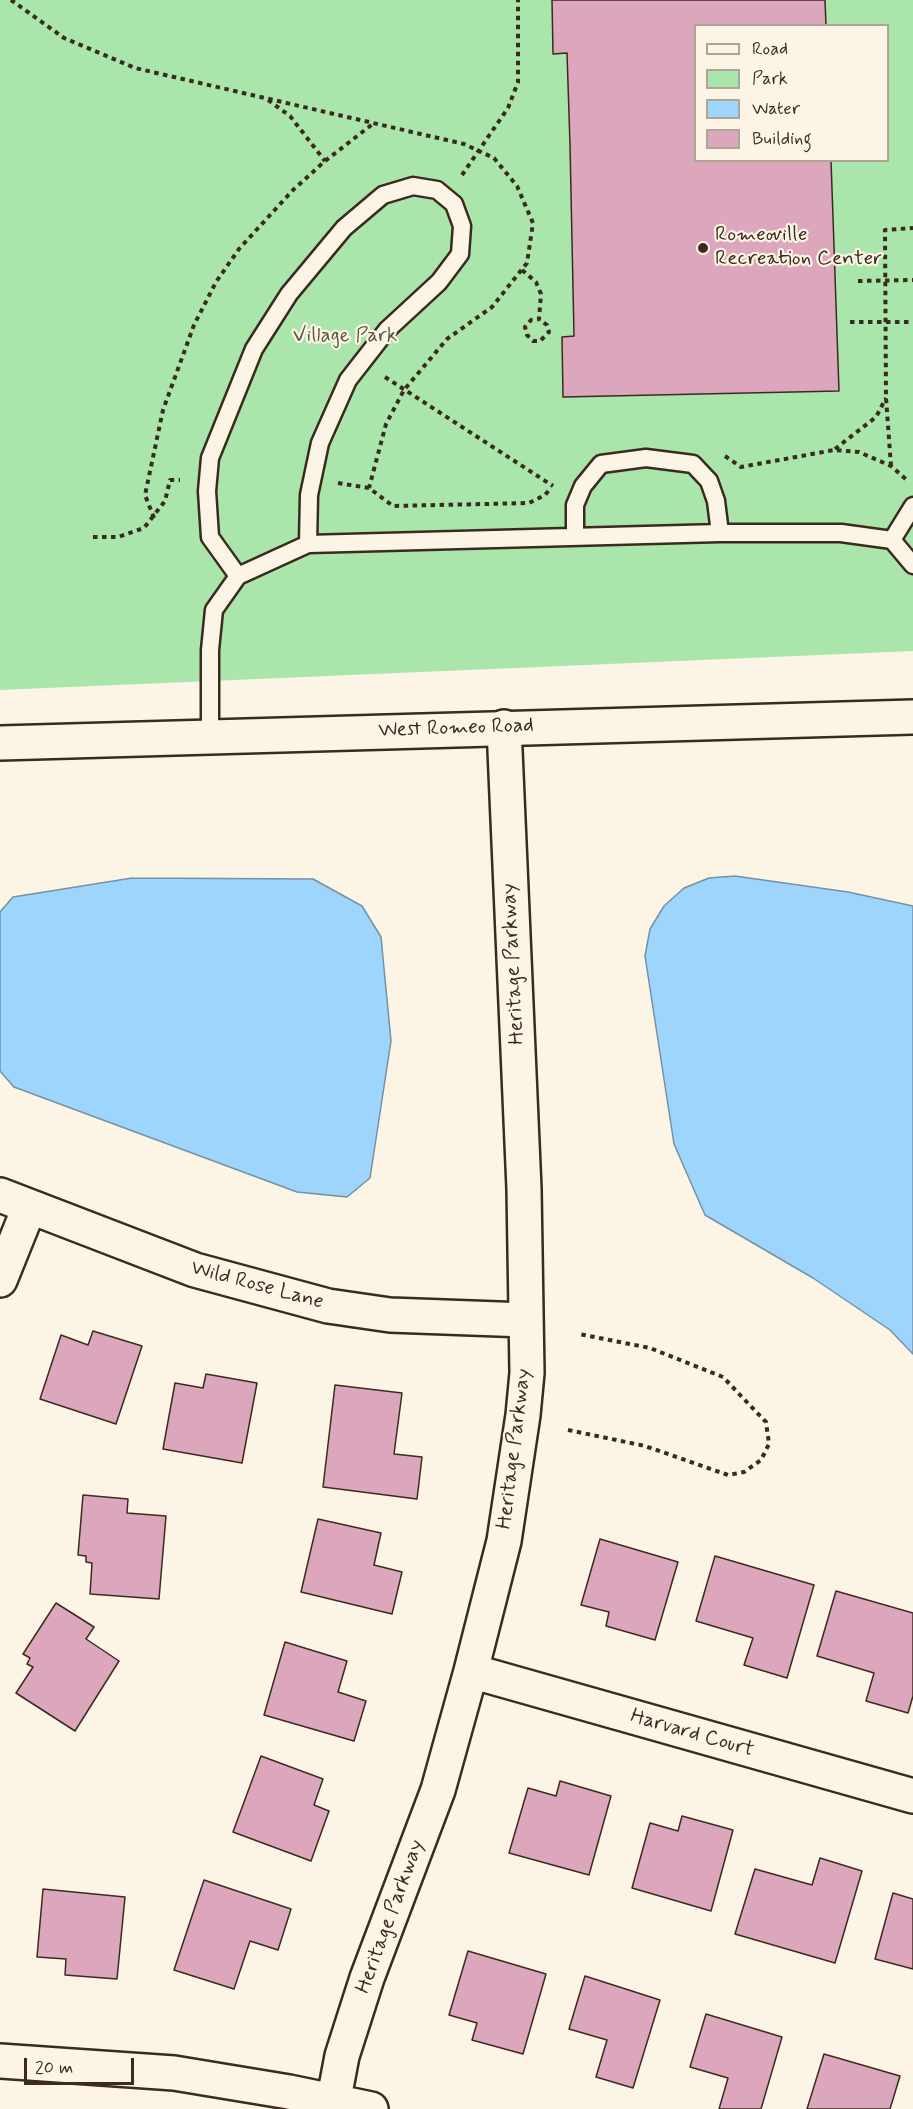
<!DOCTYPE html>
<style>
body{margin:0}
#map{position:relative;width:913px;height:2109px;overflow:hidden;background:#fcf5e5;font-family:Mynerve,sans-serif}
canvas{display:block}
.legend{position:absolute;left:694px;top:24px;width:195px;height:138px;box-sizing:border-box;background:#fcf5e5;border:2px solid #afa495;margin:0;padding:8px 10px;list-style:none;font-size:18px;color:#3b2a1e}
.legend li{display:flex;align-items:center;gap:12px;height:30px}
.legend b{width:30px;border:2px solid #afa495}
.scale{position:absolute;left:24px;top:2058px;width:110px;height:27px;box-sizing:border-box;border:3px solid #3b2a1e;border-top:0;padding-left:8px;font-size:18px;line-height:21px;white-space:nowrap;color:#3b2a1e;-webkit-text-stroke:4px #fcf5e5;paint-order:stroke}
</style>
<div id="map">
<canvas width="913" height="2109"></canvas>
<ul class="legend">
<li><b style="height:8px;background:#fcf5e5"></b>Road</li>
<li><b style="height:16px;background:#aae6ac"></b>Park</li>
<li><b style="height:16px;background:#9ed5fd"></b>Water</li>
<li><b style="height:16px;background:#dca6bc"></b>Building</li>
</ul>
<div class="scale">20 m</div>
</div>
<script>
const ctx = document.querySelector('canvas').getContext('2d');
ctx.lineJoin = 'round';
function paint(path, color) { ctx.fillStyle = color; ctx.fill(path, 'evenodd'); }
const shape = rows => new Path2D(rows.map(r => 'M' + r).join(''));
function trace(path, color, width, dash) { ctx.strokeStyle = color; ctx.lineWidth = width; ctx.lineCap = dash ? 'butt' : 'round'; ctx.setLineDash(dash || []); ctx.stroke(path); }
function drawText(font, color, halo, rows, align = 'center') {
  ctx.font = font + ' Mynerve,sans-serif'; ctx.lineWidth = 4.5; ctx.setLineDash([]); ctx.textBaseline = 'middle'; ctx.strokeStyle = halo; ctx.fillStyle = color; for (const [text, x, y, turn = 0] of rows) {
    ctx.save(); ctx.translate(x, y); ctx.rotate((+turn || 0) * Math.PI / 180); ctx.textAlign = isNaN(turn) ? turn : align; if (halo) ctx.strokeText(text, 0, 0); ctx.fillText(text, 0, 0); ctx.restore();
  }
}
paint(shape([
 [0,0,913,0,913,651,0,690],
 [696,26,888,26,888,160,696,160]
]), '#aae6ac');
const water = shape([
 [735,876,848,892,913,906,913,1354,890,1330,813,1278,705,1215,674,1144,645,956,650,929,664,906,684,888,709,878,735,876],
 [132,878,313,879,362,906,381,937,391,1041,370,1178,347,1197,297,1192,14,1087,0,1071,0,912,13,897,132,878]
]);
paint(water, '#9ed5fd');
trace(water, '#7691a4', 1.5);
const building = shape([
 [552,0,825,0,826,26,696,26,696,160,831,160,839,391,563,397,562,337,574,336,570,145,567,53,553,54,552,0],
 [93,1331,142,1346,116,1424,40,1399,61,1335,88,1345,93,1331],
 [206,1374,257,1383,242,1463,163,1449,175,1383,203,1388,206,1374],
 [335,1385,402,1393,394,1454,422,1457,417,1499,323,1487,335,1385],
 [83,1495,128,1499,127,1513,166,1516,159,1599,90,1594,92,1563,86,1562,86,1556,78,1555,83,1495],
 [318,1519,381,1533,374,1565,402,1572,392,1614,301,1592,318,1519],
 [600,1539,678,1562,655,1640,606,1626,609,1612,581,1605,600,1539],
 [715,1556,814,1585,787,1678,744,1665,753,1638,696,1621,715,1556],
 [836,1591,913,1613,913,1696,908,1713,866,1701,874,1673,817,1656,836,1591],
 [56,1603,94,1627,86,1639,119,1661,75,1731,16,1693,33,1667,27,1664,30,1658,23,1654,56,1603],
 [285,1642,347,1661,338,1692,366,1701,354,1741,264,1715,285,1642],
 [261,1756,323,1779,314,1805,329,1811,311,1861,233,1832,261,1756],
 [560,1781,611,1796,589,1875,509,1853,528,1788,556,1796,560,1781],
 [682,1816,733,1830,711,1911,632,1888,650,1823,678,1831,682,1816],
 [820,1858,862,1871,835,1963,735,1934,755,1869,812,1885,820,1858],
 [204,1880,291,1909,278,1950,250,1941,234,1989,174,1970,204,1880],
 [43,1889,125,1897,117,1979,65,1975,66,1959,37,1957,43,1889],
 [893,1893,913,1899,913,1969,875,1959,893,1893],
 [468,1951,546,1974,523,2054,472,2040,477,2023,449,2015,468,1951],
 [585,1976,660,2000,633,2088,596,2077,607,2040,569,2029,585,1976],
 [706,2014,782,2037,761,2109,719,2109,728,2078,690,2067,706,2014],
 [824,2054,900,2076,890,2109,807,2109,824,2054]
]);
paint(building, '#dca6bc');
trace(building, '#3b2a1e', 1.5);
const lane = shape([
 [575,537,575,505,583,486,601,464,646,458,693,464,709,481,716,501,720,533],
 [892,540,913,506],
 [238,576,210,537,207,491,210,458,254,349,289,294,344,228,383,195,413,186,437,190,454,204,462,226,460,254,439,282,387,330,348,380,320,443,309,495,308,544],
 [210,736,210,650,214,610,238,576,308,544,720,533,841,533,892,540,913,565]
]);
const street = shape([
 [0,1195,195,1270,328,1306,390,1315,526,1320],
 [0,1280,29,1208],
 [471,1671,913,1796],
 [0,2061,174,2073,289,2092,371,2109],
 [332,2109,342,2056,367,1978,438,1790,471,1671,504,1541,523,1415,527,1373,524,1189,504,727]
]);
const secondary = shape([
 [0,743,913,717]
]);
trace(lane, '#3b2a1e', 21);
trace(street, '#3b2a1e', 38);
trace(secondary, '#3b2a1e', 38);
trace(shape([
 [11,0,64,38,135,68,464,144,494,158,517,186,533,223,527,263,492,307,447,339,404,390,386,424,369,488],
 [268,100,290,116,325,161],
 [462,175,508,108,518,82,518,0],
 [522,270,536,282,541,294,539,319,531,320,525,327,527,335,533,341,540,341,549,332,547,325,539,319],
 [858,281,913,280],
 [850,322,913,322],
 [385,377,553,486],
 [835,449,876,417,886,398],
 [725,456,741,467,834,450,859,452,891,466,908,481],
 [891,466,886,398,885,230,913,228],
 [338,483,369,488,393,506,529,503,545,495,550,489],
 [154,518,145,495,163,410,194,325,216,282,239,249,293,190,325,161,374,123],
 [93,537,118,537,144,528,165,501,170,480,180,480],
 [568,1430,645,1446,728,1475,744,1472,761,1460,769,1444,766,1422,723,1377,650,1348,579,1334]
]), '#3b2a1e', 4, [4.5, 4.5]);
trace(lane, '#fcf5e5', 16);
trace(street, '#fcf5e5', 33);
trace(secondary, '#fcf5e5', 33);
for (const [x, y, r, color] of [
 [703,248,6,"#3b2a1e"]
]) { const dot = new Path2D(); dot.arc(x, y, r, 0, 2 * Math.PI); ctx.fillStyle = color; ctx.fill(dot); trace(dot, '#fcf5e5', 2); }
drawText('21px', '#3b2a1e', '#fcf5e5', [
 ["Romeoville",715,236],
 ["Recreation Center",715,260]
], 'left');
drawText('21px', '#575942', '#fcf5e5', [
 ["Village Park",345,337]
]);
drawText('21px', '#3b2a1e', '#fcf5e5', [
 ["West Romeo Road",456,729,-2],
 ["Heritage Parkway",514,964,-93],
 ["Wild Rose Lane",257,1286,15],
 ["Heritage Parkway",515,1449,-83],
 ["Harvard Court",692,1734,16],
 ["Heritage Parkway",391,1917,-70]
]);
</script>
